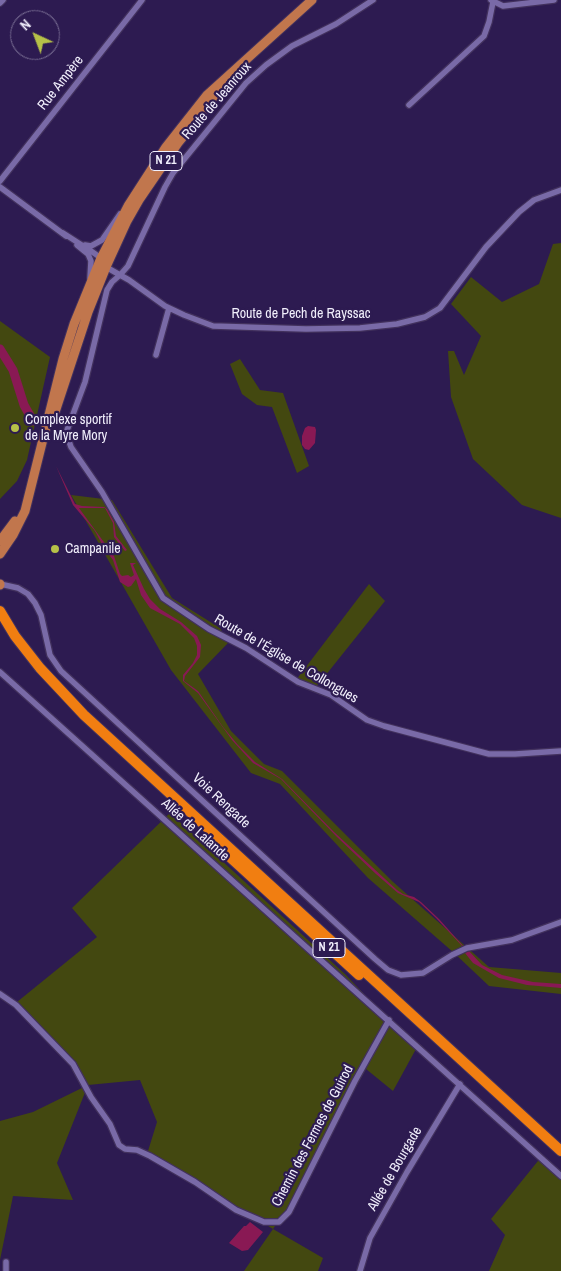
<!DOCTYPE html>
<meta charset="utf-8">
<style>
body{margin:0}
#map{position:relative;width:561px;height:1271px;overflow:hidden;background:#2d1b51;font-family:"Archivo Narrow",sans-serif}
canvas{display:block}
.north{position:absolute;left:10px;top:10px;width:50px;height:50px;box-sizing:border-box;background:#2d1b51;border:1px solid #7b7095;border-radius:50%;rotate:317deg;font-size:14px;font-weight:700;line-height:20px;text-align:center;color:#f1effc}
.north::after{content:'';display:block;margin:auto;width:18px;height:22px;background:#b6c148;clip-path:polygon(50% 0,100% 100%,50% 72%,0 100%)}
</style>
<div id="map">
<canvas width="561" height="1271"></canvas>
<div class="north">N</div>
</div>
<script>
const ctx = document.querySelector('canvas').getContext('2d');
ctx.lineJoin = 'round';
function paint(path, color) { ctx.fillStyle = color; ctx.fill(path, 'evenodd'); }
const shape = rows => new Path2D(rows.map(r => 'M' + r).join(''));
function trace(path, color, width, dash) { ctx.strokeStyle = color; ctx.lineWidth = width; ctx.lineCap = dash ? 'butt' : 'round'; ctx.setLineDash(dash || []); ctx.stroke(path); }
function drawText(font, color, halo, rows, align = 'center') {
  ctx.font = font + ' "Archivo Narrow",sans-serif'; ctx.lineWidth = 4.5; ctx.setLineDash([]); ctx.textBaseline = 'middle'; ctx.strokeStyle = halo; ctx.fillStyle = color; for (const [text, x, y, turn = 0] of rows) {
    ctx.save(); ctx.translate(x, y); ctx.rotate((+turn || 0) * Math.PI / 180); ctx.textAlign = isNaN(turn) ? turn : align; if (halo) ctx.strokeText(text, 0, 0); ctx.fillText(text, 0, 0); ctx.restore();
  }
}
paint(shape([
 [561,243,561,518,522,505,473,459,451,397,448,351,454,351,464,375,481,336,451,304,471,277,502,302,539,284,553,244],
 [0,321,50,357,27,460,17,481,0,499],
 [240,359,260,390,283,393,309,466,297,473,272,407,257,405,242,394,230,364],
 [71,495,112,500,172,598,220,628,228,643,198,674,231,731,264,764,282,771,392,881,489,967,561,973,561,994,489,986,453,952,368,878,280,784,251,773,171,670],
 [369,584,385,601,317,686,296,680],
 [170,813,346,975,416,1049,393,1091,366,1069,296,1196,273,1229,323,1258,318,1271,244,1271,273,1229,148,1151,157,1122,140,1080,88,1085,57,1163,73,1200,13,1196,0,1260,0,1121,33,1112,88,1085,76,1064,17,1002,97,937,72,908],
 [542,1156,561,1177,561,1271,489,1271,505,1235,491,1219]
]), '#434810');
paint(shape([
 [308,426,315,427,316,430,315,443,309,450,305,449,302,445,302,436,305,428],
 [56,466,75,504,82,506,104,507,107,509,114,522,116,536,127,550,125,551,114,537,113,523,105,508,79,508,114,556,120,574,122,576,128,575,131,577,134,575,130,563,136,563,133,565,144,589,150,599,160,609,181,622,197,636,201,645,200,657,185,676,184,681,198,691,223,727,238,745,255,762,282,779,334,832,397,890,403,894,414,897,421,902,439,919,464,947,463,947,436,918,419,902,398,893,376,874,337,837,281,779,253,763,232,740,198,693,183,681,183,675,193,663,197,655,197,646,194,638,180,624,150,608,141,595,136,579,131,586,128,587,120,582,113,560,104,548,95,531,73,505],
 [469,951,482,965,502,975,533,982,561,984,561,988,527,985,499,978,473,963,465,953],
 [250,1222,263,1232,248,1250,242,1251,229,1243,244,1226,246,1226]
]), '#891954');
trace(shape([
 [0,349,13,370,24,405,33,421]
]), '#891954', 9);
const street = shape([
 [491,0,503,6,554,0],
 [0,3,3,0],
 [409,105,484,36,489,22,493,2],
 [0,181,142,0],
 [0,187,66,236],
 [561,190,534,200,519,212,486,247,440,308,425,317,397,324,360,328,306,329,213,326,184,315,165,306,129,280,120,275,112,282,107,290,85,382,66,433,71,447,102,492,163,598,209,629,246,648,298,682,331,695,367,720,384,726,489,754,515,754,561,751],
 [63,233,91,251,101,258,106,267,120,275,128,266,165,187,173,173,246,83,266,65,292,46,336,24,373,0],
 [77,245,88,254,91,261,90,278],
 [85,245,91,246,102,240,120,214],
 [156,355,169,308],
 [0,584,18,588,28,594,35,603,41,615,50,655,61,671,375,959,388,970,401,975,423,973,452,955,467,948,512,940,561,922],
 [0,672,561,1176],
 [0,994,16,1005,73,1064,91,1097,110,1124,119,1145,125,1149,137,1150,150,1156,195,1182,236,1210,264,1222,279,1222,289,1212,355,1081,389,1020],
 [6,1262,6,1271],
 [360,1271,370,1238,407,1172,460,1084]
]);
const primary = shape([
 [55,412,88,312,106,267,127,221,139,200,178,143,223,88],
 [0,541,15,521],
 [0,554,13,535,25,511,63,359,74,324,101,258,128,206,166,147,207,95,312,0],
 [0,584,0,585]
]);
const highway = shape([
 [0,611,15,636,40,668,84,715,561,1151],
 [208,837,359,975]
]);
trace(street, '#42315d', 8);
trace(primary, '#42315d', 11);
trace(highway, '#42315d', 12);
trace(street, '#796aa7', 5.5);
trace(primary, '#c1764d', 9);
trace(highway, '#f17e11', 10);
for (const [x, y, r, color] of [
 [15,428,5,"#b6c148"],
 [55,549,5,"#b6c148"]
]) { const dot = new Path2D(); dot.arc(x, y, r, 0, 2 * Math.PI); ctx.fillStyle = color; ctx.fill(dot); trace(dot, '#2d1b51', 2); }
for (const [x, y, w] of [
 [166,161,32],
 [329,948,32]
]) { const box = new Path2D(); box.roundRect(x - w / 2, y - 9.5, w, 19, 4); ctx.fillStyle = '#2d1b51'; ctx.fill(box); trace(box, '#f1effc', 1); }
drawText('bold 12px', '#f1effc', null, [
 ["N 21",166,161],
 ["N 21",329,948]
]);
drawText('14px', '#f1effc', '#2d1b51', [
 ["Rue Ampère",61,83,-52],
 ["Route de Jeanroux",217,101,-49],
 ["Route de Pech de Rayssac",301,314],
 ["Route de l’Église de Collongues",286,659,30],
 ["Voie Rengade",221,801,43],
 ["Allée de Lalande",195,830,42],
 ["Chemin des Fermes de Guirod",313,1136,-62],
 ["Allée de Bourgade",395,1169,-60]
]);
drawText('14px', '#f1effc', '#2d1b51', [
 ["Complexe sportif",25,420],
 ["de la Myre Mory",25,436],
 ["Campanile",65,549]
], 'left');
</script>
